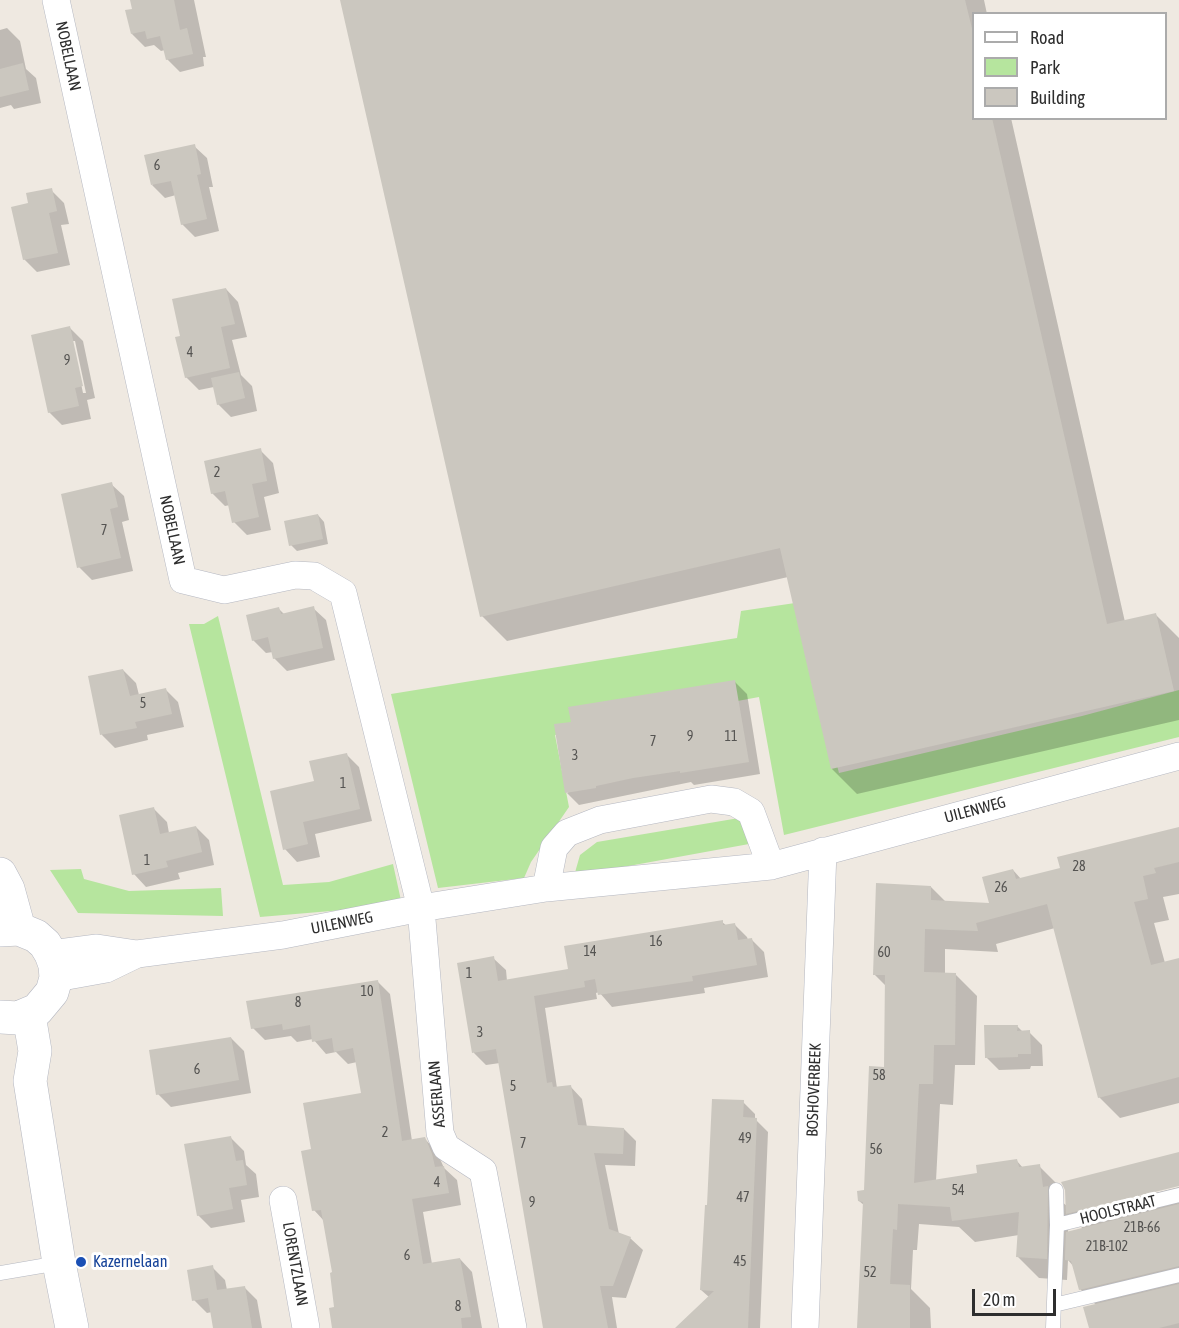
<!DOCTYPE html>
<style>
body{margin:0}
#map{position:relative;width:1179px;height:1328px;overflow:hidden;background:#efe9e1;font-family:"Asap Condensed",sans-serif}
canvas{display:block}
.legend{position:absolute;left:972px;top:12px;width:195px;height:108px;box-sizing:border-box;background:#fff;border:2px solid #ababab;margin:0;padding:8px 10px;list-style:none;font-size:18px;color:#2e2e2e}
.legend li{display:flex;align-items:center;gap:12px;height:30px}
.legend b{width:30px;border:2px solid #ababab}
.scale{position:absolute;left:972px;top:1289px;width:84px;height:27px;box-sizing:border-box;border:3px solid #2e2e2e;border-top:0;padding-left:8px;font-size:18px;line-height:21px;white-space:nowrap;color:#2e2e2e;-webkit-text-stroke:4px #fff;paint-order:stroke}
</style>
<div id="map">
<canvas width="1179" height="1328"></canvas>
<ul class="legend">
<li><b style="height:8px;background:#fff"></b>Road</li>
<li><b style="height:16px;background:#b6e59e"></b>Park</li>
<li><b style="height:16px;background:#cbc7bf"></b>Building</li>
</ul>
<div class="scale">20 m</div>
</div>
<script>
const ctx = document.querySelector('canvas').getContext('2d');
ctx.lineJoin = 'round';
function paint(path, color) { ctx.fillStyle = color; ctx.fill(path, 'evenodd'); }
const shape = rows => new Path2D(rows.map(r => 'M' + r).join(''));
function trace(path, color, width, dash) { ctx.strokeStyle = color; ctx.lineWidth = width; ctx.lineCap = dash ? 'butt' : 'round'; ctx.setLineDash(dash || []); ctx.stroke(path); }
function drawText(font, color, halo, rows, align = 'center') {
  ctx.font = font + ' "Asap Condensed",sans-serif'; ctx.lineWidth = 6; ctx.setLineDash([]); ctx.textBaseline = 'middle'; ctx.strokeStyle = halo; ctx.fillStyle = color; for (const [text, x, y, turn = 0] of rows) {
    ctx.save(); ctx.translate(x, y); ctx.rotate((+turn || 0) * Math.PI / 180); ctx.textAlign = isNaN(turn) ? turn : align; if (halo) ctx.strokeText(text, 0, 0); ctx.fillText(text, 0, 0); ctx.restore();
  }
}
paint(shape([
 [795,603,839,773,1082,716,1179,690,1179,737,784,835,759,697,555,735,569,807,531,862,524,878,438,888,391,694,737,638,741,611],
 [218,616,283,885,329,882,393,864,402,905,260,917,189,624,204,624],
 [745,817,749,844,574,876,580,855,597,842],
 [81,869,84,879,129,891,221,888,223,916,78,913,50,870]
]), '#b6e59e');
paint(shape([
 [132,0,194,0,206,57,203,57,204,66,180,72,167,59,165,50,161,51,154,45,145,47,132,34,134,10],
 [341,0,984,0,987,14,974,14,974,118,1011,118,1125,622,1156,615,1179,638,1179,720,857,794,832,769,788,577,507,641,482,616],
 [7,28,20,41,26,69,36,78,41,103,14,109,11,105,0,108,0,30],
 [194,146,207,158,213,187,209,187,219,231,195,237,182,224,176,195,165,198,152,185],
 [51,190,64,203,69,224,61,225,70,265,37,272,24,259,30,204],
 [226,289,238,302,247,337,232,340,241,375,252,386,257,411,231,417,218,404,214,387,199,390,186,377,182,337],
 [70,328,83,341,95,398,87,400,91,419,62,425,49,412],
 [72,341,75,341,86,393,83,393],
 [260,450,273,463,279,493,264,497,271,530,247,535,234,522,230,505,225,506,212,493],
 [111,484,124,496,129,520,122,522,133,571,92,580,79,567],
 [318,515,324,522,328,544,297,551,291,545],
 [313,608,326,620,335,660,287,671,274,658,273,652,266,653,253,640,279,609,284,614],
 [123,670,136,683,139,695,165,689,178,702,184,727,147,735,148,740,115,748,102,735,90,677],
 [735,682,747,694,760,774,694,785,691,782,579,805,567,793],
 [346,754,359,767,372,821,315,834,320,857,297,862,285,849,315,783],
 [154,809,167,822,169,833,196,827,209,840,214,865,178,873,180,879,146,887,134,874],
 [1179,828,1179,894,1163,897,1169,920,1154,923,1165,963,1179,959,1179,1103,1120,1118,1099,1097,1055,928,996,944,998,952,945,949,945,974,956,975,977,996,975,1065,955,1065,953,1105,940,1104,936,1181,979,1174,1017,1161,1023,1168,1039,1166,1060,1187,1062,1202,1067,1206,1179,1154,1179,1184,1084,1208,1084,1211,1179,1187,1179,1328,1090,1328,1097,1306,1080,1289,1074,1267,1068,1260,1067,1280,1039,1278,1018,1257,1019,1235,975,1242,959,1227,919,1224,917,1250,913,1250,911,1289,930,1308,931,1328,858,1328,865,1206,859,1201,865,1192,886,1068,886,986,874,974,931,887,946,902,990,904,1013,870,1021,879,1062,869],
 [1069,1214,1083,1229,1068,1233],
 [722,922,727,926,735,925,747,937,748,940,752,940,764,952,768,977,704,988,705,993,612,1007,599,992,596,993,597,999,545,1008,557,1088,570,1086,582,1099,587,1127,624,1129,636,1141,635,1166,605,1165,619,1234,630,1238,643,1250,626,1298,612,1297,617,1328,545,1328,500,1063,486,1065,474,1053,458,964,493,958,506,970,507,981,570,970],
 [377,981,390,994,412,1141,425,1139,437,1152,444,1168,457,1180,461,1205,423,1212,432,1264,460,1259,472,1272,482,1328,334,1328,336,1308,334,1274,325,1222,314,1210,313,1151,362,1094,357,1062,348,1064,336,1052,326,1054,313,1039,297,1042,291,1036,265,1040,253,1028],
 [1017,1026,1023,1032,1029,1032,1042,1045,1043,1066,1031,1066,1030,1069,999,1070,986,1057],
 [231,1038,244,1051,251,1093,171,1107,158,1094],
 [743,1102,755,1114,755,1119,768,1132,760,1328,677,1328,709,1297,701,1290,708,1207],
 [231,1138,244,1151,246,1165,256,1174,259,1197,241,1200,245,1222,211,1228,198,1215],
 [212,1267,225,1280,227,1290,244,1287,257,1300,262,1328,215,1328,212,1312,207,1313,194,1300]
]), '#0003');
paint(shape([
 [130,0,174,0,180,30,187,28,193,54,166,60,160,36,147,39,145,31,131,34,125,10,132,9],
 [340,0,965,0,974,37,974,118,992,118,1107,624,1156,613,1174,691,831,769,780,548,480,617],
 [23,63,29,90,0,97,0,69],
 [195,144,201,174,197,175,207,219,181,225,171,181,151,185,144,155],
 [52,188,57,211,49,213,58,253,23,260,11,207,28,203,26,193],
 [226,288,235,324,221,327,230,368,185,378,175,337,180,336,172,299],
 [70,326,83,386,75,388,79,406,48,413,31,335],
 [239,372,245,398,217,405,211,378],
 [261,448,267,481,252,484,259,517,232,523,225,491,211,494,204,461],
 [112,482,118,507,110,509,121,558,77,568,61,494],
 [318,514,323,539,289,546,284,521],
 [314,606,323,648,273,659,268,637,252,641,246,615,279,607,281,614],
 [123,669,130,696,166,688,172,714,135,722,137,728,100,735,88,676],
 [735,680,749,762,680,773,680,771,633,778,596,786,596,788,565,793,554,724,571,722,568,707],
 [347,753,360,809,303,822,308,844,283,850,270,791,314,781,309,761],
 [154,807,160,834,196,826,202,852,166,861,168,867,132,875,119,815],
 [1179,827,1179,862,1154,868,1156,873,1143,876,1148,899,1134,902,1151,965,1179,958,1179,1077,1098,1098,1047,904,976,923,978,931,925,929,924,972,956,973,955,1045,934,1045,933,1084,919,1084,914,1183,977,1173,976,1165,1017,1159,1019,1167,1040,1164,1043,1187,1048,1186,1047,1259,1016,1257,1019,1212,952,1221,950,1207,898,1204,897,1230,893,1229,890,1284,910,1285,910,1328,857,1328,863,1202,858,1201,857,1191,864,1190,869,1066,884,1067,885,975,873,975,876,883,931,886,931,900,989,903,982,877,1013,869,1016,879,1060,868,1057,857],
 [723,920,723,925,735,923,738,940,752,938,757,965,692,976,693,981,598,995,595,979,584,981,585,987,534,996,547,1083,552,1082,553,1087,571,1085,578,1125,624,1128,623,1154,594,1153,609,1229,631,1237,613,1286,600,1286,608,1328,543,1328,496,1049,472,1053,457,963,494,956,498,981,568,969,564,946],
 [378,980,402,1141,425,1137,432,1154,435,1167,444,1166,449,1193,412,1199,423,1264,460,1258,471,1317,461,1318,462,1328,332,1328,329,1308,334,1307,330,1273,332,1272,321,1210,312,1211,301,1151,311,1149,303,1103,361,1093,353,1048,334,1052,332,1038,312,1042,310,1025,283,1030,282,1024,251,1029,246,1001],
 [984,1025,1018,1025,1017,1031,1030,1030,1031,1054,1018,1054,1018,1057,985,1058],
 [231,1037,239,1080,156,1095,149,1050],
 [712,1099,744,1100,743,1117,757,1118,748,1328,675,1328,714,1291,700,1290,705,1205,707,1205],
 [231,1136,236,1161,243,1160,247,1185,229,1188,233,1209,197,1216,184,1144],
 [1179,1152,1179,1186,1066,1214,1065,1190,1061,1182],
 [1179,1204,1179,1266,1079,1290,1071,1261,1065,1260,1065,1258,1066,1232],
 [213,1265,217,1290,245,1286,252,1328,213,1328,208,1298,192,1301,187,1270],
 [1179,1284,1179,1323,1159,1328,1089,1328,1083,1307]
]), '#cbc7bf');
const service = shape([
 [1057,1225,1179,1195],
 [0,1273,59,1263],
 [1054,1305,1179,1275],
 [1053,1328,1057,1225,1056,1190]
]);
const minor = shape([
 [56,0,183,580,224,590,295,575,314,576,343,593,421,908,440,1133,446,1147,483,1171,513,1328],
 [546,888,554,848,567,833,600,820,711,799,734,802,751,812,771,866],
 [51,954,97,948,137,954,283,935,421,908,546,888,771,866,1179,756],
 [56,978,106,969,137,954],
 [283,1200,306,1328],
 [805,1328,823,851]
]);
const tertiary = shape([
 [0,874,8,889,19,929],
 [0,930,19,929,36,936,45,944,51,954,55,965,56,978,52,992,37,1010,18,1018,0,1017],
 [29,1015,35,1051,30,1081,59,1263,72,1328]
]);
trace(service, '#b4b7c1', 15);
trace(minor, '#b4b7c1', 28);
trace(tertiary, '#b4b7c1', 34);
trace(service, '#fff', 14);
trace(minor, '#fff', 27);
trace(tertiary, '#fff', 33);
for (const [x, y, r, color] of [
 [81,1262,6,"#1a4fb4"]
]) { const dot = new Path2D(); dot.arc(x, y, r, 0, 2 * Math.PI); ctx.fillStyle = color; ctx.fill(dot); trace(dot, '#fff', 2); }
drawText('14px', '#555452', null, [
 ["6",157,166],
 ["4",190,353],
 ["9",67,361],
 ["2",217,473],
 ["7",104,531],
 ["5",143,704],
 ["9",690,737],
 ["11",731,737],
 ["7",653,742],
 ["3",575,756],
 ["1",343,784],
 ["1",147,861],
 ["28",1079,867],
 ["26",1001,888],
 ["16",656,942],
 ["14",590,952],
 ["60",884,953],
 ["1",469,974],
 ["10",367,992],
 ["8",298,1003],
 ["3",480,1033],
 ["6",197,1070],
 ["58",879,1076],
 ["5",513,1087],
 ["2",385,1133],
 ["49",745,1139],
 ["7",523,1144],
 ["56",876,1150],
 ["4",437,1183],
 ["54",958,1191],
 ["47",743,1198],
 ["9",532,1203],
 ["21B-66",1142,1228],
 ["21B-102",1107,1247],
 ["6",407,1256],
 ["45",740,1262],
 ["52",870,1273],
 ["8",458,1307]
]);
drawText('16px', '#2e2e2e', '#fff', [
 ["NOBELLAAN",68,56,78],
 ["NOBELLAAN",172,530,78],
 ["UILENWEG",975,810,-15],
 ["UILENWEG",342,923,-11],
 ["BOSHOVERBEEK",814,1090,-88],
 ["ASSERLAAN",437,1094,-95],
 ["HOOLSTRAAT",1118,1210,-14],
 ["LORENTZLAAN",295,1264,80]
]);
drawText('16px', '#164399', '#fff', [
 ["Kazernelaan",93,1262]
], 'left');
</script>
